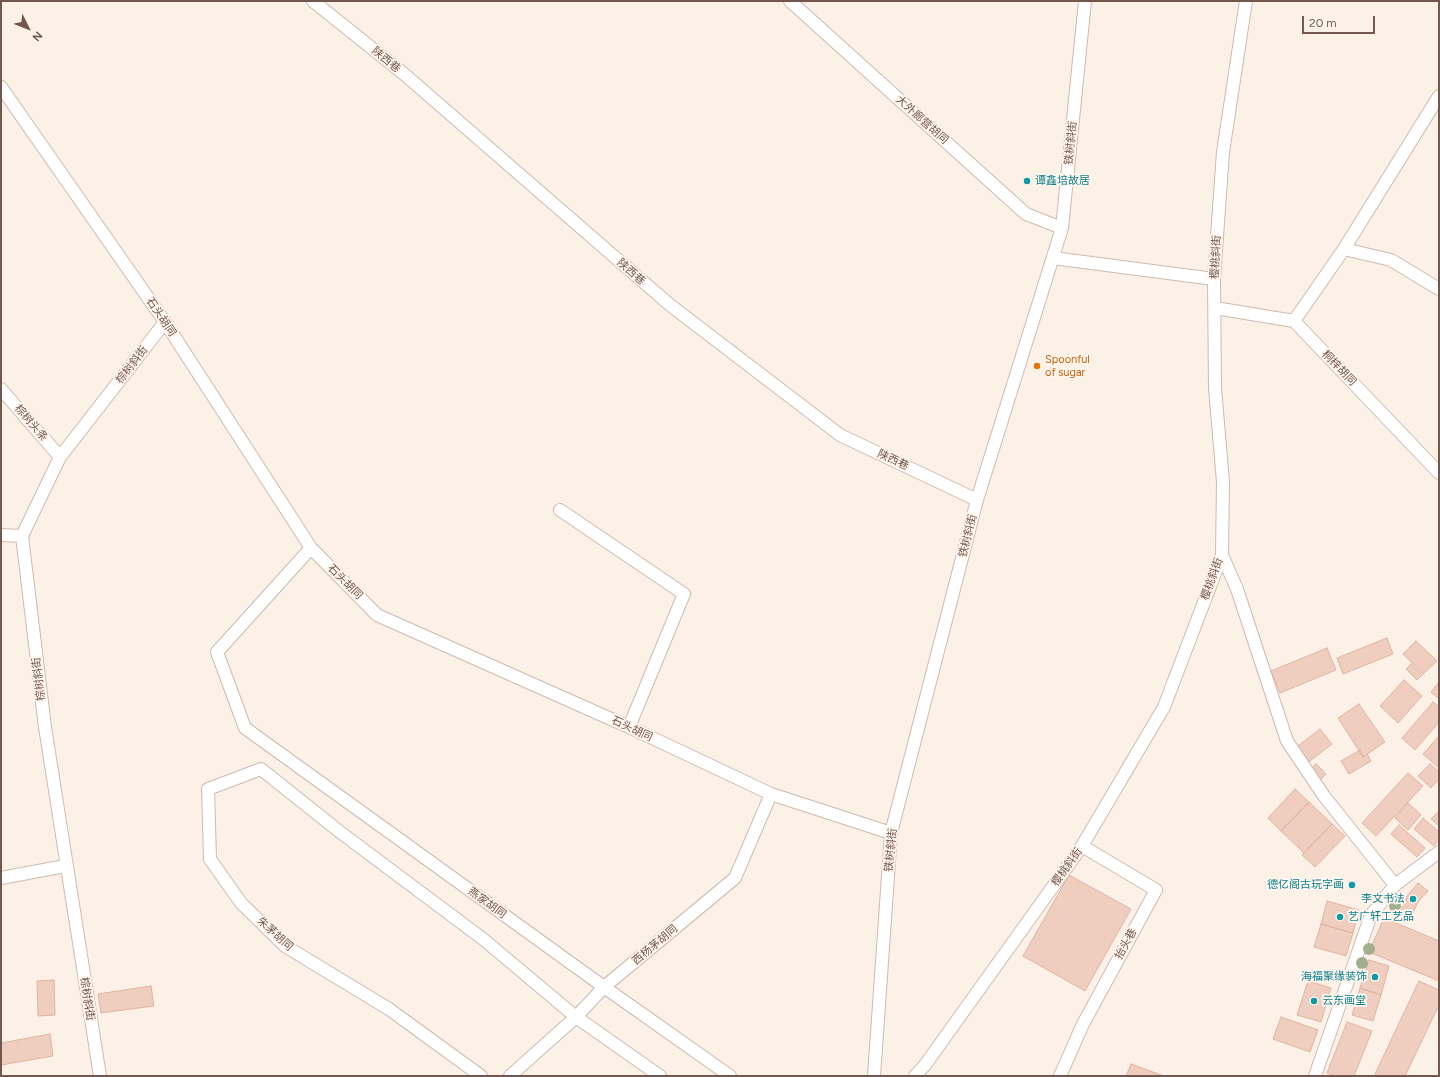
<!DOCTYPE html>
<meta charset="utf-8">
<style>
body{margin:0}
#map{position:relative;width:1440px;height:1077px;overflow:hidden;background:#fbf1e7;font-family:Figtree,sans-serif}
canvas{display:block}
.frame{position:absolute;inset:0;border:2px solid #73564d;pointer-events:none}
.north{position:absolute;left:8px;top:8px;width:40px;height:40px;-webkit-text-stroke:3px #fef5ed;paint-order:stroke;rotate:132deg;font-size:11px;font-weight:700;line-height:16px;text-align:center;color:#73564d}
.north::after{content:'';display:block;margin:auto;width:14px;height:18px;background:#73564d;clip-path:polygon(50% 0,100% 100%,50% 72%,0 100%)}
.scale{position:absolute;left:1302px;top:16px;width:73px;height:18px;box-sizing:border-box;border:2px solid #73564d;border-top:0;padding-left:5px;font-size:12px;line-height:14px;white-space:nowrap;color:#73564d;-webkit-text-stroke:3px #fef5ed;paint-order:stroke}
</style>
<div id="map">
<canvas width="1440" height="1077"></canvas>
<div class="frame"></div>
<div class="north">N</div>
<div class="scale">20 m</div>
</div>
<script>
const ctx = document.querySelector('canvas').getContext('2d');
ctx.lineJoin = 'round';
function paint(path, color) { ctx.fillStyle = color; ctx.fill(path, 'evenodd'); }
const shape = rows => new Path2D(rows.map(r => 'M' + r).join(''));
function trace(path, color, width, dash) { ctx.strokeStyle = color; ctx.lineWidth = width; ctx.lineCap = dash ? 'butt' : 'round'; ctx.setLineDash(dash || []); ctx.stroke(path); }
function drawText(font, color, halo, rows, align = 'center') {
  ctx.font = font + ' Figtree,"Noto Sans SC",sans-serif'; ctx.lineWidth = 3.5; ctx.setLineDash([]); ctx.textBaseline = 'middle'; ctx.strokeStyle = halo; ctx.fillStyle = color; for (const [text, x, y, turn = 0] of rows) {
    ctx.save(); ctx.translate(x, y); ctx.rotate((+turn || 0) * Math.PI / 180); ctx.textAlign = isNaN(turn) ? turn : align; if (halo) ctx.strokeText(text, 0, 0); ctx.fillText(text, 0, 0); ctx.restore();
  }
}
const building = shape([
 [1387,638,1393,654,1343,674,1337,658,1387,638],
 [1416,641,1437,661,1423,674,1403,654,1416,641],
 [1327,648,1336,670,1280,693,1271,671,1327,648],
 [1411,664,1422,675,1417,680,1406,669,1411,664],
 [1404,680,1422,696,1398,723,1380,706,1404,680],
 [1439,682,1439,699,1431,692,1439,682],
 [1433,702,1439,707,1439,722,1415,750,1402,738,1433,702],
 [1359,704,1385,742,1363,757,1338,718,1359,704],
 [1320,729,1332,744,1306,764,1294,749,1320,729],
 [1439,736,1439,765,1438,767,1423,754,1439,736],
 [1360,750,1363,757,1367,754,1371,761,1349,774,1341,761,1360,750],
 [1316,764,1326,774,1320,780,1309,770,1316,764],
 [1430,764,1439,772,1439,779,1431,788,1418,776,1430,764],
 [1408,773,1423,786,1376,836,1362,823,1408,773],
 [1295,789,1309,802,1281,831,1268,818,1295,789],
 [1309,802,1332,824,1304,853,1281,831,1309,802],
 [1408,803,1421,815,1408,830,1395,818,1408,803],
 [1439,811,1439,826,1431,819,1439,811],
 [1423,818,1439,832,1439,840,1434,846,1414,829,1423,818],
 [1332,824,1345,836,1315,867,1302,855,1332,824],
 [1399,825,1425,848,1417,857,1391,834,1399,825],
 [1069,875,1131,909,1085,991,1023,956,1069,875],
 [1418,883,1428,891,1418,902,1411,917,1400,913,1407,896,1418,883],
 [1327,901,1359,910,1353,933,1321,924,1327,901],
 [1384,918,1439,941,1439,981,1369,952,1384,918],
 [1321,924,1353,933,1346,956,1314,947,1321,924],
 [1369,960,1389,966,1381,995,1360,988,1369,960],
 [54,980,55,1015,38,1016,37,981,54,980],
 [1308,981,1331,988,1321,1022,1297,1015,1308,981],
 [1419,981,1439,990,1439,1005,1405,1076,1374,1076,1419,981],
 [151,986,154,1006,101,1013,98,994,151,986],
 [1360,988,1381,995,1373,1021,1352,1015,1360,988],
 [1281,1017,1318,1030,1310,1052,1273,1039,1281,1017],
 [1347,1022,1372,1031,1354,1076,1334,1076,1327,1073,1347,1022],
 [50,1034,53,1056,1,1065,1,1043,50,1034],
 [1131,1064,1164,1076,1126,1076,1131,1064]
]);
paint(building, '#efcec0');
trace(building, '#e0b3a1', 1);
const service = shape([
 [313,1,404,74,670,305,840,435,977,500],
 [790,1,1026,214,1062,228],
 [1,87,165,322,311,548,377,615,629,727,771,794,891,833],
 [1344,249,1391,260,1439,289],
 [1053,258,1214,279],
 [1215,308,1294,321,1439,473],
 [1294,321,1344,249,1439,96],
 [1,389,60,457],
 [560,510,684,594,629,727],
 [1,535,22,536],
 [311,548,217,652,245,728,604,987,730,1076],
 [1222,555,1237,589,1287,741,1324,796,1395,885],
 [1,878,65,866],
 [100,1076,45,727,22,536,60,457,165,322],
 [481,1076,389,1009,285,946,241,903,210,859,208,789,261,769,340,832,483,939,576,1017,660,1076],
 [510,1076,576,1017,604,987,735,878,771,794],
 [874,1076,891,833,977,500,1062,228,1085,1],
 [915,1076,925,1065,1082,846,1164,707,1222,555,1223,482,1215,388,1214,279,1223,152,1246,1],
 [1060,1076,1083,1024,1156,890,1082,846],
 [1315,1076,1371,915,1395,885,1439,852]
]);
trace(service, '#cebab0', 14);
trace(service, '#fff', 12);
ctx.fillStyle = '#a2ae8e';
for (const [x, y] of [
 [1395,906],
 [1369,949],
 [1362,963]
]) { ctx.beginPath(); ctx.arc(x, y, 6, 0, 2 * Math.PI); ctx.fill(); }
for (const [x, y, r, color] of [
 [1027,181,4,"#0f9aa8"],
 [1037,366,4,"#e8710a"],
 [1352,885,4,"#0f9aa8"],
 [1413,899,4,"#0f9aa8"],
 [1340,917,4,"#0f9aa8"],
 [1375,977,4,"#0f9aa8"],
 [1314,1001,4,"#0f9aa8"]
]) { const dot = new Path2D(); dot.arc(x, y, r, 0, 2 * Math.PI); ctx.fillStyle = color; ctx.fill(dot); trace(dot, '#fef5ed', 1.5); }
drawText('11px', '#73564d', '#fef5ed', [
 ["陕西巷",386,60,39],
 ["大外廊营胡同",922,120,42],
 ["铁树斜街",1071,143,-84],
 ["樱桃斜街",1216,257,-87],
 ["陕西巷",631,272,41],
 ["石头胡同",161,317,56],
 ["棕树斜街",132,365,-52],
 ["桐梓胡同",1339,368,46],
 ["棕树头条",31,423,49],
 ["陕西巷",893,460,25],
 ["铁树斜街",968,536,-76],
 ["樱桃斜街",1212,579,-70],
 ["石头胡同",345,582,45],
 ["棕树斜街",39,679,-97],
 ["石头胡同",632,729,25],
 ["铁树斜街",891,850,-84],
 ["樱桃斜街",1067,867,-54],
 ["燕家胡同",487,903,36],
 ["朱茅胡同",275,934,42],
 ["抬头巷",1126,944,-62],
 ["西杨茅胡同",655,945,-40],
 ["棕树斜街",87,999,81]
]);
drawText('11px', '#0d838f', '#fef5ed', [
 ["谭鑫培故居",1035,181],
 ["德亿阁古玩字画",1344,885,"right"],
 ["李文书法",1405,899,"right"],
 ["艺广轩工艺品",1348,917],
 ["海福聚缘装饰",1367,977,"right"],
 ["云东画堂",1322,1001]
], 'left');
drawText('11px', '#c56008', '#fef5ed', [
 ["Spoonful",1045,360],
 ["of sugar",1045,373]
], 'left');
</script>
